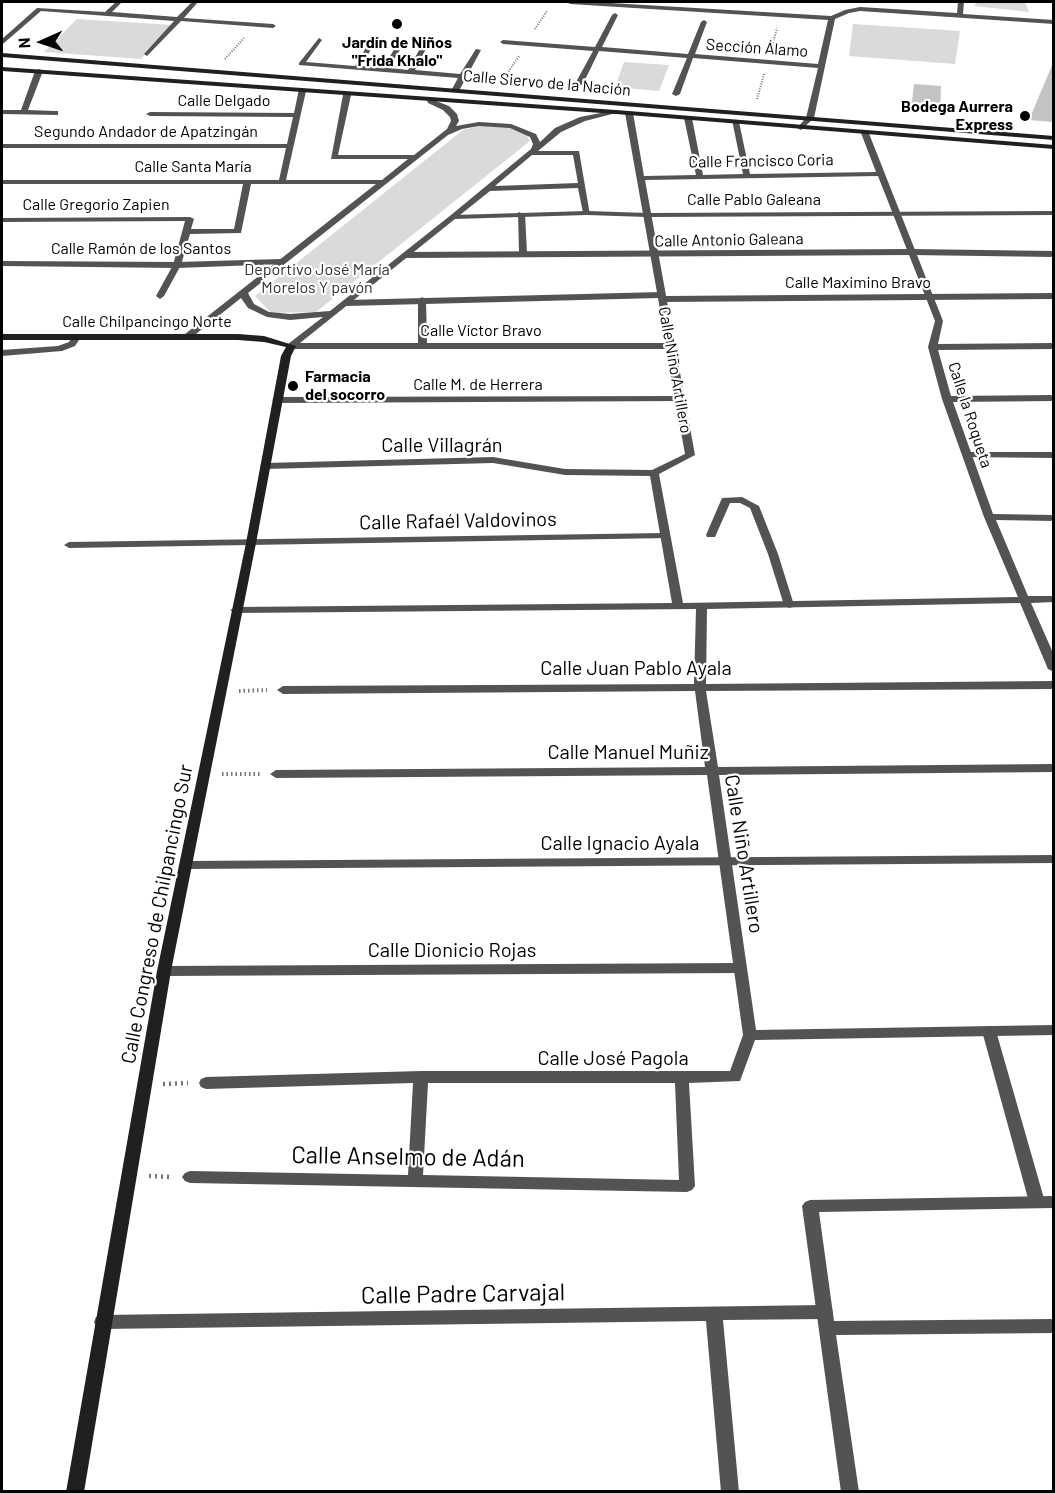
<!DOCTYPE html>
<meta charset="utf-8">
<style>
body{margin:0}
#map{position:relative;width:1055px;height:1493px;overflow:hidden;background:#fff;font-family:Barlow,sans-serif}
canvas{display:block}
.frame{position:absolute;inset:0;border:3px solid #000;pointer-events:none}
.north{position:absolute;left:12px;top:12px;width:60px;height:60px;-webkit-text-stroke:4px #fff;paint-order:stroke;rotate:267deg;font-size:16px;font-weight:700;line-height:24px;text-align:center;color:#000}
.north::after{content:'';display:block;margin:auto;width:21px;height:27px;background:#000;clip-path:polygon(50% 0,100% 100%,50% 72%,0 100%)}
</style>
<div id="map">
<canvas width="1055" height="1493"></canvas>
<div class="frame"></div>
<div class="north">N</div>
</div>
<script>
const ctx = document.querySelector('canvas').getContext('2d');
ctx.lineJoin = 'round';
function paint(path, color) { ctx.fillStyle = color; ctx.fill(path, 'evenodd'); }
const shape = rows => new Path2D(rows.map(r => 'M' + r).join(''));
function trace(path, color, width, dash) { ctx.strokeStyle = color; ctx.lineWidth = width; ctx.lineCap = dash ? 'butt' : 'round'; ctx.setLineDash(dash || []); ctx.stroke(path); }
function drawText(font, color, halo, rows, align = 'center') {
  ctx.font = font + ' Barlow,sans-serif'; ctx.lineWidth = 4.5; ctx.setLineDash([]); ctx.textBaseline = 'middle'; ctx.strokeStyle = halo; ctx.fillStyle = color; for (const [text, x, y, turn = 0] of rows) {
    ctx.save(); ctx.translate(x, y); ctx.rotate((+turn || 0) * Math.PI / 180); ctx.textAlign = isNaN(turn) ? turn : align; if (halo) ctx.strokeText(text, 0, 0); ctx.fillText(text, 0, 0); ctx.restore();
  }
}
paint(shape([
 [977,2,1025,2,1029,12,974,6],
 [77,19,172,25,141,59,44,52],
 [853,24,960,31,955,64,849,56],
 [624,62,669,65,659,91,615,87],
 [488,124,508,126,525,132,530,141,316,312,271,313,255,296,463,130]
]), '#dadada');
paint(shape([
 [1053,63,1053,122,1029,120],
 [914,84,941,86,940,113,911,111]
]), '#c3c3c3');
trace(shape([
 [535,29,547,11],
 [771,50,777,28],
 [225,59,244,38],
 [503,80,519,56],
 [757,99,764,74]
]), '#757575', 2, [1, 1.5]);
trace(shape([
 [239,691,267,690],
 [222,774,260,774]
]), '#757575', 4, [1.5, 3]);
trace(shape([
 [163,1084,188,1083],
 [149,1176,171,1177]
]), '#757575', 4.5, [2, 4]);
paint(shape([
 [39,69,43,71,28,110,55,111,58,111,58,115,2,114,2,110,21,110,35,71,39,69],
 [587,211,647,213,1054,211,1054,215,647,217,587,215,454,219,450,217,454,215,587,211],
 [911,249,1054,251,1054,257,911,255,405,258,401,255,405,252,911,249],
 [281,259,285,262,284,264,177,268,2,266,2,261,177,262,281,259],
 [662,292,665,293,665,296,1054,293,1054,299,662,302,659,301,659,298,346,306,342,303,346,300,662,292],
 [76,334,81,337,75,346,62,351,2,356,2,350,58,346,69,342,73,335,76,334],
 [680,396,683,397,683,401,277,403,272,400,277,397,680,396],
 [967,452,1054,452,1054,458,964,457,964,453,967,452],
 [742,497,759,506,778,554,794,605,793,607,789,608,784,605,768,554,750,508,740,503,730,503,715,537,707,537,706,535,722,498,742,497],
 [665,533,669,534,670,536,669,538,69,548,64,545,69,542,665,533],
 [1054,855,1054,863,187,869,182,868,181,865,182,862,187,861,1054,855],
 [740,963,745,964,747,968,745,972,740,973,164,976,159,975,157,971,159,967,164,966,740,963],
 [989,1026,994,1027,996,1031,1045,1202,1042,1206,1037,1208,1032,1206,1029,1202,982,1031,984,1027,989,1026],
 [825,1305,831,1307,833,1312,831,1317,825,1319,723,1320,739,1492,721,1492,706,1321,102,1329,96,1327,94,1322,96,1317,102,1315,825,1305]
]), '#535353');
paint(shape([
 [116,2,122,2,112,12,177,17,192,2,198,2,184,18,273,24,276,26,273,28,181,21,147,56,144,54,145,53,174,21,41,11,4,43,2,44,2,39,37,8,105,12,116,2],
 [567,2,594,2,831,16,845,10,860,7,957,13,958,2,964,2,963,14,1054,20,1054,24,860,11,849,13,835,19,814,118,801,130,797,128,806,118,818,68,693,58,680,94,676,96,672,94,687,58,599,51,583,84,579,86,575,84,593,51,503,44,500,42,503,40,595,47,612,15,615,13,618,15,602,47,688,54,701,22,704,20,707,22,695,54,818,64,828,20,570,4,567,2],
 [319,38,322,40,306,62,355,66,370,41,373,39,376,41,361,66,383,68,398,43,401,41,404,43,389,68,408,70,422,45,425,43,428,45,415,70,460,74,476,49,481,50,460,89,456,91,452,89,458,78,299,65,299,63,319,38],
 [299,89,306,91,286,180,382,180,408,159,331,159,343,95,347,93,351,95,338,155,414,155,447,129,451,121,450,117,443,110,428,103,427,101,431,99,449,106,457,114,459,121,456,126,479,122,511,124,536,134,540,142,555,128,580,117,616,110,620,112,585,121,561,132,538,151,579,151,590,215,583,213,578,188,490,191,300,343,418,343,418,300,422,297,426,300,427,343,666,343,625,113,629,111,633,113,644,176,696,175,684,118,688,116,692,118,703,175,743,174,732,120,739,122,750,174,876,172,861,133,868,131,943,321,938,344,1054,343,1054,349,938,350,951,396,1054,395,1054,401,953,402,993,514,1054,515,1054,521,996,520,1028,596,1054,596,1054,602,1031,603,1054,655,1054,672,1048,669,1020,603,707,609,706,684,1054,681,1054,689,706,691,718,767,1054,764,1054,772,719,775,756,1030,1054,1025,1054,1035,755,1040,740,1081,689,1083,695,1186,692,1190,687,1192,190,1183,185,1181,182,1177,185,1173,190,1171,408,1175,413,1083,206,1089,201,1087,199,1083,201,1079,206,1077,421,1071,730,1071,743,1035,707,775,276,778,270,774,276,770,705,767,695,691,283,694,277,690,283,686,694,684,696,609,236,613,230,610,236,607,672,603,650,476,565,475,493,463,265,469,260,466,265,463,493,457,565,469,652,470,685,454,666,349,291,349,288,348,288,344,323,317,290,320,267,317,248,308,241,298,191,338,185,338,185,334,376,184,251,184,241,233,190,234,181,265,164,296,160,299,156,296,173,265,185,221,2,222,2,218,190,217,194,219,191,229,234,229,243,184,2,184,2,180,279,180,286,148,2,148,2,144,287,144,293,117,150,116,146,114,150,112,294,113,299,89],
 [479,126,510,128,530,137,533,144,531,149,451,215,330,311,290,314,269,312,254,304,248,293,448,135,462,129,479,126],
 [532,155,573,155,578,183,495,186,532,155],
 [878,176,935,321,928,347,942,399,984,517,1018,597,683,603,659,474,695,455,645,180,878,176],
 [428,1083,675,1083,679,1180,423,1175,428,1083],
 [518,212,525,214,527,253,523,256,519,253,518,212],
 [1054,1196,1054,1208,819,1212,834,1321,1054,1319,1054,1333,836,1335,859,1492,841,1492,802,1206,805,1202,810,1200,1054,1196]
]), '#535353');
paint(shape([
 [2,53,1054,136,1054,140,2,57,2,53],
 [2,67,616,110,1054,145,1054,149,616,114,2,71,2,67],
 [2,334,238,334,264,336,296,346,291,356,256,543,171,971,84,1492,66,1492,157,971,246,543,281,356,286,347,264,342,238,340,2,340,2,334]
]), '#202020');
for (const [x, y, r, color] of [
 [397,24,6,"#000"],
 [1025,116,6,"#000"],
 [293,386,6,"#000"]
]) { const dot = new Path2D(); dot.arc(x, y, r, 0, 2 * Math.PI); ctx.fillStyle = color; ctx.fill(dot); trace(dot, '#fff', 2); }
drawText('bold 16px', '#000', '#fff', [
 ["Jardín de Niños",397,43],
 ["\"Frida Khalo\"",397,61],
 ["Bodega Aurrera",1013,107,"right"],
 ["Express",1013,125,"right"],
 ["Farmacia",305,377,"left"],
 ["del socorro",305,395,"left"]
]);
drawText('16px', '#000', '#fff', [
 ["Sección Álamo",757,48,4],
 ["Calle Siervo de la Nación",547,83,5],
 ["Calle Delgado",224,101],
 ["Segundo Andador de Apatzingán",146,132],
 ["Calle Francisco Coria",761,161,-1],
 ["Calle Santa María",193,167],
 ["Calle Pablo Galeana",754,200],
 ["Calle Gregorio Zapien",96,205],
 ["Calle Antonio Galeana",729,240,-1],
 ["Calle Ramón de los Santos",141,249],
 ["Calle Maximino Bravo",858,283],
 ["Calle Chilpancingo Norte",147,322],
 ["Calle Víctor Bravo",481,331],
 ["Calle Niño Artillero",675,370,80],
 ["Calle M. de Herrera",478,385],
 ["Calle la Roqueta",970,415,72]
]);
drawText('16px', '#313131', '#fff', [
 ["Deportivo José María",317,270],
 ["Morelos Y pavón",317,288]
]);
drawText('20px', '#000', '#fff', [
 ["Calle Villagrán",442,445],
 ["Calle Rafaél Valdovinos",458,521,-1],
 ["Calle Juan Pablo Ayala",636,668],
 ["Calle Manuel Muñiz",628,752],
 ["Calle Ignacio Ayala",620,843],
 ["Calle Niño Artillero",744,854,81],
 ["Calle Congreso de Chilpancingo Sur",157,914,-79],
 ["Calle Dionicio Rojas",452,950],
 ["Calle José Pagola",613,1058]
]);
drawText('24px', '#000', '#fff', [
 ["Calle Anselmo de Adán",408,1157,1],
 ["Calle Padre Carvajal",463,1294,-1]
]);
</script>
